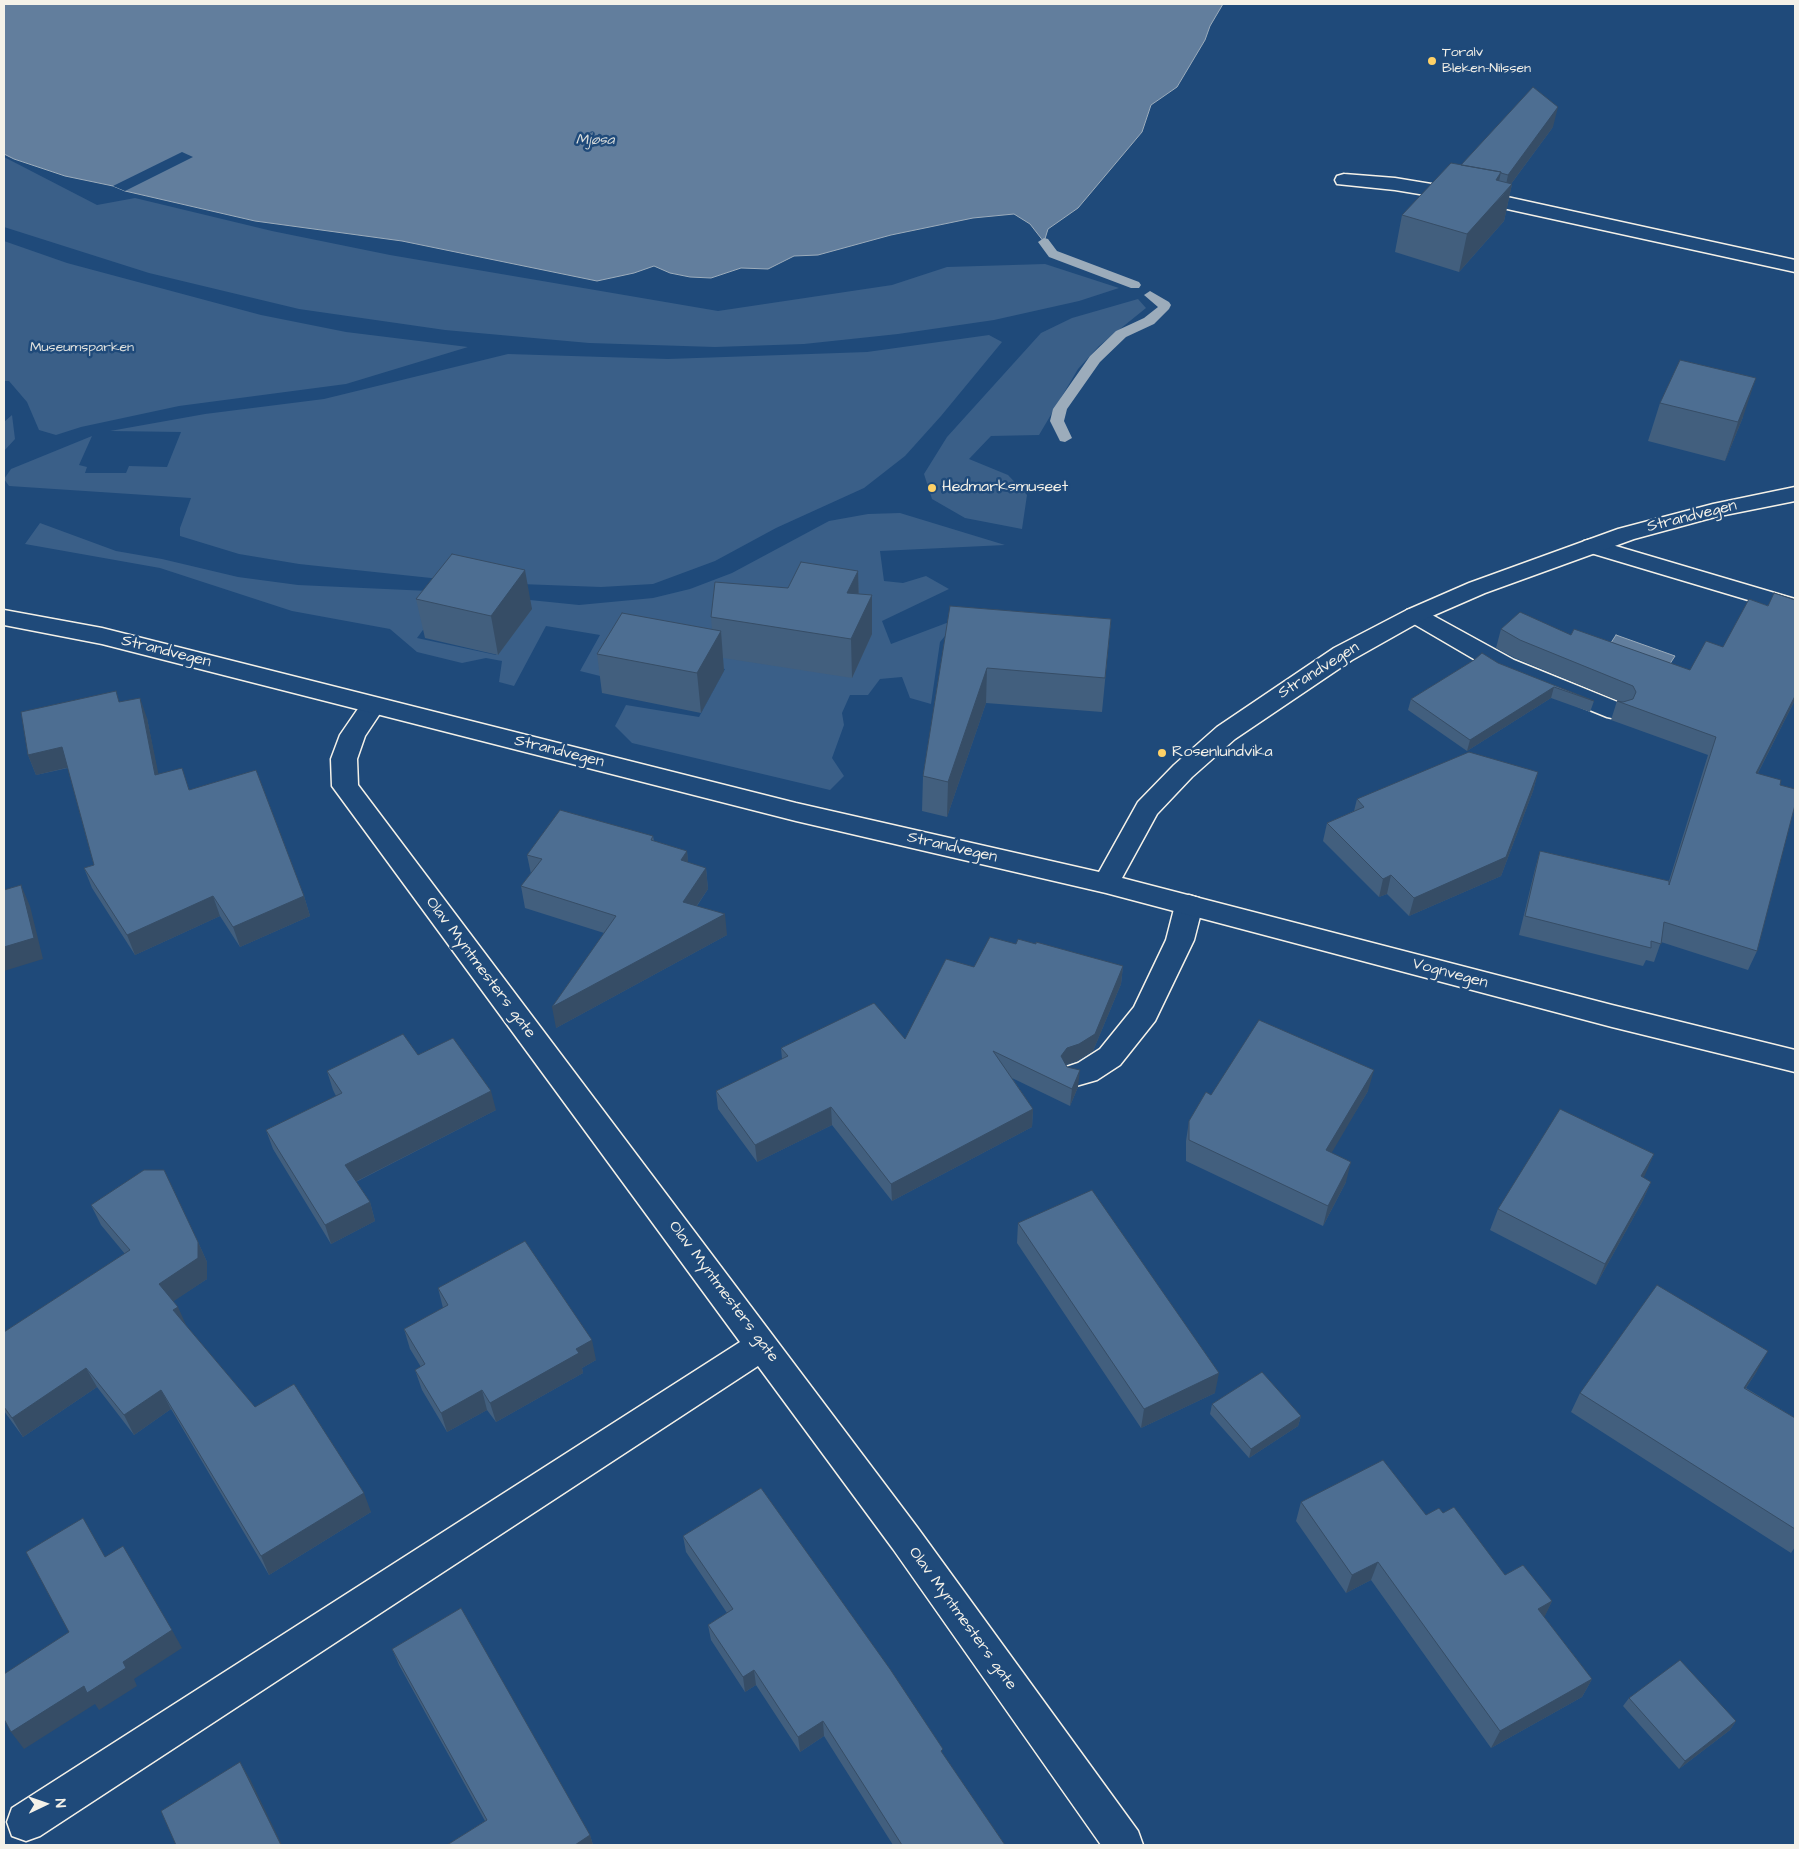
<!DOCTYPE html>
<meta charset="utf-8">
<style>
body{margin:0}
#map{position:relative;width:1799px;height:1849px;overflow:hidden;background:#1f4a7a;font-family:"Architects Daughter",sans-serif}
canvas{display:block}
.frame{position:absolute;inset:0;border:5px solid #f4f1e8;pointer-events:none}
.north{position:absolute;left:20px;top:1779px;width:50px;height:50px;-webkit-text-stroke:4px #1f4a7a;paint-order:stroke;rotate:87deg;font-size:14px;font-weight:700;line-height:20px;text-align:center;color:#f4f1e8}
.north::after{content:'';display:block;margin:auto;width:18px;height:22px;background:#f4f1e8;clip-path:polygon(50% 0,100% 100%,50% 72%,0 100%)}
</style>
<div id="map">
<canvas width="1799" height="1849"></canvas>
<div class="frame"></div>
<div class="north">N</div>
</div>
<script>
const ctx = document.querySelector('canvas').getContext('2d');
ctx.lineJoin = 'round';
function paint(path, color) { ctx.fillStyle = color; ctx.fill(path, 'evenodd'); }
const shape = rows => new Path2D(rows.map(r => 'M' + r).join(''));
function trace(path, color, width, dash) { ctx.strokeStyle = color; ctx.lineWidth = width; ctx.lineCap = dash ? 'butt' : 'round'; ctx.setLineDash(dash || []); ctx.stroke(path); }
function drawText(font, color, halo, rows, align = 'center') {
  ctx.font = font + ' "Architects Daughter",sans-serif'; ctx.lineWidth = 5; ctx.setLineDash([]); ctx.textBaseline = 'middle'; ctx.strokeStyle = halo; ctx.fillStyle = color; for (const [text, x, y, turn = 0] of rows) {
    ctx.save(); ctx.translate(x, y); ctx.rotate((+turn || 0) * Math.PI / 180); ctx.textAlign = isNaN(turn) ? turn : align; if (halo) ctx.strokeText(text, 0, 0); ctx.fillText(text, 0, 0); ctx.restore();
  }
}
paint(shape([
 [4,157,97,205,135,198,272,231,390,255,718,311,892,285,947,267,1045,264,1119,288,1079,301,994,320,898,334,804,344,715,347,589,343,445,330,299,309,149,273,4,227],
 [4,241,67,263,261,315,346,332,468,347,346,384,179,406,81,427,56,435,39,430,27,402,9,381,4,381],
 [1138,299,1146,308,1099,346,1078,369,1039,435,991,436,969,459,1008,475,1027,495,1022,529,965,518,932,499,924,474,947,437,1041,333,1072,318],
 [989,335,1002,342,941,416,905,456,864,488,776,528,715,561,653,584,601,587,520,584,431,578,299,564,239,554,180,536,180,528,191,498,9,486,4,479,11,469,92,436,79,465,87,467,85,473,126,473,129,466,167,467,181,432,110,431,205,414,324,399,508,354,668,359,867,352],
 [12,415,15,439,4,451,4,422],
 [900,513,1005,545,880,551,884,581,903,583,926,576,949,589,882,621,891,644,965,616,984,635,945,636,940,642,931,704,910,698,902,677,880,679,868,695,850,695,842,713,844,725,832,758,844,776,830,790,632,743,615,726,626,705,699,717,725,669,624,650,604,677,580,671,600,635,546,626,514,686,499,682,502,661,486,658,462,663,417,652,390,629,292,611,160,568,25,544,40,523,116,551,162,559,238,577,298,585,451,592,417,638,496,655,532,608,471,594,579,605,653,598,690,589,732,573,829,521,868,514]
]), '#3a5f88');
const water = shape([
 [4,4,1223,4,1210,26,1205,40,1177,87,1151,105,1142,132,1078,208,1048,229,1044,242,1030,224,1014,214,973,218,891,235,818,255,794,256,768,269,741,268,711,278,690,277,670,273,654,266,634,273,597,281,402,241,255,221,125,191,113,186,65,176,14,159,4,154,4,4],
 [1616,635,1675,656,1664,673,1605,652,1616,635]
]);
paint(water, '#627e9d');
trace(water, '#9cacbb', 1);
paint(shape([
 [182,152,193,157,125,191,113,186]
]), '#1f4a7a');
paint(shape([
 [1044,238,1048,239,1057,251,1139,282,1141,285,1139,288,1131,288,1049,257,1038,242,1044,238],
 [1150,291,1169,302,1171,305,1169,309,1154,324,1126,337,1100,362,1067,409,1064,421,1072,438,1065,442,1060,441,1050,421,1053,409,1090,356,1116,331,1144,318,1158,307,1144,295,1150,291]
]), '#9cacbb');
const minor = shape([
 [1344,174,1395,178,1498,195,1795,260,1795,272,1498,207,1395,190,1337,184,1335,180,1337,176,1344,174],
 [1592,539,1795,599,1795,614,1584,551,1581,546,1584,541,1592,539],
 [1415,608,1423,610,1514,660,1625,705,1628,711,1625,717,1616,719,1607,717,1496,672,1407,620,1403,615,1407,610,1415,608],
 [373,698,382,700,385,706,365,736,357,759,358,785,917,1527,1138,1831,1143,1845,1101,1845,893,1549,758,1366,40,1836,26,1841,12,1836,7,1822,12,1808,740,1342,332,786,331,759,340,735,364,700,373,698],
 [1189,895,1199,898,1203,905,1194,940,1155,1021,1120,1065,1097,1080,1076,1086,1066,1083,1061,1075,1066,1067,1078,1063,1100,1049,1134,1007,1166,940,1175,905,1179,898,1189,895]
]);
const major = shape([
 [1795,487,1795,501,1715,517,1634,539,1485,593,1423,620,1352,660,1235,739,1192,777,1157,814,1122,878,1612,1005,1795,1050,1795,1072,1612,1027,1106,893,796,821,102,644,4,625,4,610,102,628,796,803,1099,872,1138,802,1174,765,1217,727,1334,648,1407,610,1469,583,1618,529,1713,504,1795,487]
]);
trace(minor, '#f4f1e8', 3);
trace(major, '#f4f1e8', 3);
paint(minor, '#1f4a7a');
paint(major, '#1f4a7a');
paint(shape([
 [1553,127,1511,184,1512,184,1504,221,1459,272,1395,252,1402,215],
 [1660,403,1743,417,1725,461,1648,441],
 [858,571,859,594,872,595,872,634,852,678,723,658,724,671,701,713,602,693,597,654,712,630,711,617,788,588],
 [416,599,532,609,498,655,425,638],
 [1795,600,1795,700,1758,773,1757,951,1748,970,1661,942,1654,962,1646,960,1643,966,1519,935,1535,869,1540,851,1669,881,1708,755,1611,720,1617,701,1621,702,1515,658,1496,648,1501,629,1571,635,1690,670,1723,647,1768,606],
 [950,606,1111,619,1102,712,986,703,947,817,922,811,923,776],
 [1474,660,1498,663,1594,701,1590,712,1551,698,1467,751,1408,710,1411,699],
 [120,702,147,718,158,775,189,789,304,896,310,916,240,947,220,916,135,955,92,888,84,868,94,865,68,768,36,775,28,755],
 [1538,772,1533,791,1501,876,1409,916,1387,894,1379,897,1323,841,1327,823,1354,811,1357,799],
 [653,836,654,841,687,851,688,863,706,868,708,889,697,906,727,935,556,1028,604,933,525,908,521,886,531,874,527,855],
 [1036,944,1123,966,1121,984,1093,1051,1077,1061,1066,1065,1078,1087,1070,1106,1012,1078,1033,1109,1032,1127,892,1201,832,1125,757,1162,718,1109,716,1091,782,1059,781,1048,905,1039,974,967],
 [418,1055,496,1110,356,1182,370,1202,375,1221,331,1244,273,1149,266,1130,336,1096,333,1090,327,1071],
 [1368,1091,1331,1152,1346,1182,1323,1226,1186,1161,1186,1141,1189,1121,1211,1095],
 [1654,1154,1643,1178,1651,1182,1642,1202,1596,1285,1490,1230,1498,1209],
 [91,1205,198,1242,207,1262,207,1279,173,1301,187,1327,255,1407,371,1512,269,1575,171,1409,134,1435,97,1387,23,1437,4,1411,4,1332,125,1254,101,1225],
 [1018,1223,1215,1393,1141,1428,1017,1243],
 [438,1288,596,1360,582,1368,583,1373,496,1422,487,1410,447,1432,422,1390,415,1370,421,1367,410,1349,404,1329,443,1308],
 [1757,1371,1746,1388,1795,1418,1795,1547,1791,1553,1571,1412,1580,1393],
 [1212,1404,1301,1416,1298,1426,1249,1458,1210,1414],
 [1301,1502,1426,1515,1443,1513,1505,1575,1552,1601,1544,1617,1592,1679,1582,1697,1491,1748,1371,1580,1346,1593,1296,1521],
 [683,1536,943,1755,1005,1845,893,1845,824,1736,800,1752,756,1685,745,1692,711,1640,708,1625,727,1613,686,1552],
 [392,1649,590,1835,593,1845,447,1845,485,1821,399,1665],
 [1629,1698,1736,1721,1730,1730,1679,1769,1623,1706]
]), '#425f7e');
paint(shape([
 [1558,107,1553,127,1505,192,1512,184,1504,221,1459,272,1467,234,1496,180,1501,172,1494,204,1504,194,1508,175],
 [1756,378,1743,417,1725,461,1738,422],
 [525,570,532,609,498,655,491,616],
 [858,571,859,611,847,593],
 [872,595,872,634,852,678,851,639],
 [721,631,724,671,701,713,697,673],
 [987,668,986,703,947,817,948,782],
 [1554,687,1551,698,1467,751,1470,740],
 [1795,696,1795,700,1748,792,1756,773],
 [140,698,147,718,163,796,155,775],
 [62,747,70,767,36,775,28,755],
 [1538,772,1533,791,1501,876,1409,916,1414,898],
 [687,851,689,872,681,860],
 [706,868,708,889,685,923,683,902],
 [1391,875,1387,894,1379,897,1383,879],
 [21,885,30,906,43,959,4,971,4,947],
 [213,896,220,916,135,955,127,935],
 [304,896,310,916,240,947,233,927],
 [725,914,727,935,556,1028,552,1007],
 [1123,966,1121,984,1093,1051,1077,1061,1065,1065,1061,1056],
 [1080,1070,1078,1087,1070,1106,1072,1089],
 [1374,1070,1368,1091,1321,1171,1326,1150],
 [491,1091,496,1110,351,1184,345,1165],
 [831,1107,832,1125,757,1162,755,1145],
 [1033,1109,1032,1127,892,1201,891,1184],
 [1654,1154,1645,1175,1632,1197,1641,1176],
 [1351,1162,1346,1182,1323,1226,1328,1206],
 [1651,1182,1642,1202,1596,1285,1605,1264],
 [370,1202,375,1221,331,1244,325,1225],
 [198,1242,207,1262,207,1279,168,1305,159,1284],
 [178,1307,187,1327,173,1310],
 [592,1340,596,1360,582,1368,583,1373,496,1422,490,1403,576,1349],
 [1768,1351,1757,1371,1733,1407,1744,1388],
 [86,1368,97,1387,23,1437,12,1418],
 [1219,1373,1215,1393,1141,1428,1144,1409],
 [161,1390,171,1409,134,1435,124,1415],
 [482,1390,487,1410,447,1432,441,1413],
 [1301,1416,1298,1426,1249,1458,1251,1449],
 [364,1493,371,1512,269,1575,261,1556],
 [1378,1562,1371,1580,1346,1593,1352,1575],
 [1552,1601,1543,1620,1538,1609],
 [172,1630,182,1648,134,1679,137,1686,99,1710,95,1704,24,1749,11,1732],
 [754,1670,756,1685,745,1692,743,1677],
 [1592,1679,1582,1697,1491,1748,1500,1731],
 [823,1721,824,1736,800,1752,798,1737],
 [1736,1721,1730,1730,1679,1769,1685,1761],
 [240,1762,250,1779,282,1845,281,1845],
 [590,1835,593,1845,575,1845]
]), '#364d66');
const building = shape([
 [1533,87,1558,107,1508,175,1501,173,1501,172,1461,165,1533,87],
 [1451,163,1501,172,1496,180,1512,184,1467,234,1402,215,1451,163],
 [1680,360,1756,378,1738,422,1660,403,1680,360],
 [452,554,525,570,491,616,416,599,452,554],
 [801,562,858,571,847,593,872,595,851,639,711,617,715,582,788,588,801,562],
 [1774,593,1795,600,1795,696,1756,773,1781,780,1780,785,1795,789,1795,805,1757,951,1664,922,1661,944,1651,941,1651,948,1525,916,1540,851,1669,881,1669,885,1716,737,1617,701,1623,702,1633,699,1636,692,1633,686,1520,640,1501,629,1520,612,1571,635,1574,629,1690,670,1706,641,1723,647,1749,599,1768,606,1774,593],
 [950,606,1111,619,1105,678,987,668,948,782,923,776,950,606],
 [622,613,721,631,697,673,597,654,622,613],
 [1482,653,1498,663,1594,701,1554,687,1470,740,1411,699,1474,660,1482,653],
 [116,691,119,702,140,698,155,775,182,768,189,790,256,770,304,896,233,927,213,896,127,935,84,868,94,865,62,747,28,755,21,712,116,691],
 [1469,752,1538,772,1506,857,1414,898,1391,875,1383,879,1327,823,1364,807,1357,799,1469,752],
 [560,810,653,836,651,840,687,851,681,860,706,868,683,902,725,914,552,1007,616,916,521,886,542,859,527,855,560,810],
 [21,885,34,938,4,947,4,890,21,885],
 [990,937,1016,944,1018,939,1036,944,1036,942,1123,966,1095,1034,1079,1044,1067,1048,1061,1056,1067,1067,1080,1070,1072,1089,993,1051,1033,1109,891,1184,831,1107,755,1145,716,1091,788,1056,781,1048,874,1003,905,1039,946,959,974,967,990,937],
 [1259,1020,1374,1070,1326,1150,1351,1162,1328,1206,1189,1140,1189,1121,1206,1092,1211,1095,1259,1020],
 [403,1034,418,1055,453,1038,491,1091,345,1165,370,1202,325,1225,266,1130,342,1093,327,1071,403,1034],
 [1560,1109,1654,1154,1641,1176,1651,1182,1605,1264,1498,1209,1560,1109],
 [144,1170,164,1170,198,1242,198,1258,159,1284,178,1307,173,1310,255,1407,294,1384,364,1493,261,1556,161,1390,124,1415,86,1368,12,1418,4,1407,4,1332,130,1250,91,1205,144,1170],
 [1092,1190,1219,1373,1144,1409,1018,1223,1092,1190],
 [525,1241,592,1340,576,1349,579,1353,490,1403,482,1390,441,1413,415,1370,425,1364,404,1329,448,1305,438,1288,525,1241],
 [1657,1285,1768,1351,1744,1388,1795,1418,1795,1529,1580,1393,1657,1285],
 [1262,1372,1301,1416,1251,1449,1212,1404,1262,1372],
 [1383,1460,1426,1515,1439,1508,1443,1513,1454,1507,1505,1575,1523,1565,1552,1601,1538,1609,1592,1679,1500,1731,1378,1562,1352,1575,1301,1502,1383,1460],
 [761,1488,890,1669,943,1749,941,1751,1005,1845,902,1845,823,1721,798,1737,754,1670,743,1677,708,1625,733,1609,683,1536,761,1488],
 [83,1518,105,1557,123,1546,172,1630,123,1662,126,1668,87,1693,84,1686,11,1732,4,1719,4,1674,69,1632,26,1552,83,1518],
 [461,1608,590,1835,575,1845,447,1845,487,1820,392,1649,461,1608],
 [1680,1660,1736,1721,1685,1761,1629,1698,1680,1660],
 [240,1762,281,1845,176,1845,161,1811,240,1762]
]);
paint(building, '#4d6e92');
trace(building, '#364d66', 1);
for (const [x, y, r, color] of [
 [1432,61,5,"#ffd166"],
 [932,488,5,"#ffd166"],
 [1162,753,5,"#ffd166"]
]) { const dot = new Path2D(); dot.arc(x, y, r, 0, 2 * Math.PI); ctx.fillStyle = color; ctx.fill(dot); trace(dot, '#1f4a7a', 2); }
drawText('14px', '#f4f1e8', '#1f4a7a', [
 ["Toralv",1442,53],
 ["Bleken-Nilssen",1442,69]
], 'left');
drawText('14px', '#e1e2de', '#1f4a7a', [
 ["Museumsparken",82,348]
]);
drawText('italic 15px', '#dee0dd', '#1f4a7a', [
 ["Mjøsa",595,141]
]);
drawText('16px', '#f4f1e8', '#1f4a7a', [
 ["Hedmarksmuseet",942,488],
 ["Rosenlundvika",1172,753]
], 'left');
drawText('16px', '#f4f1e8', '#1f4a7a', [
 ["Strandvegen",1692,517,-14],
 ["Strandvegen",166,652,14],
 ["Strandvegen",1319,671,-32],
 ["Strandvegen",559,752,14],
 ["Strandvegen",952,848,13],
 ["Olav Myntmesters gate",480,968,53],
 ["Vognvegen",1450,974,15],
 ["Olav Myntmesters gate",723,1292,53],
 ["Olav Myntmesters gate",962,1619,54]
]);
</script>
